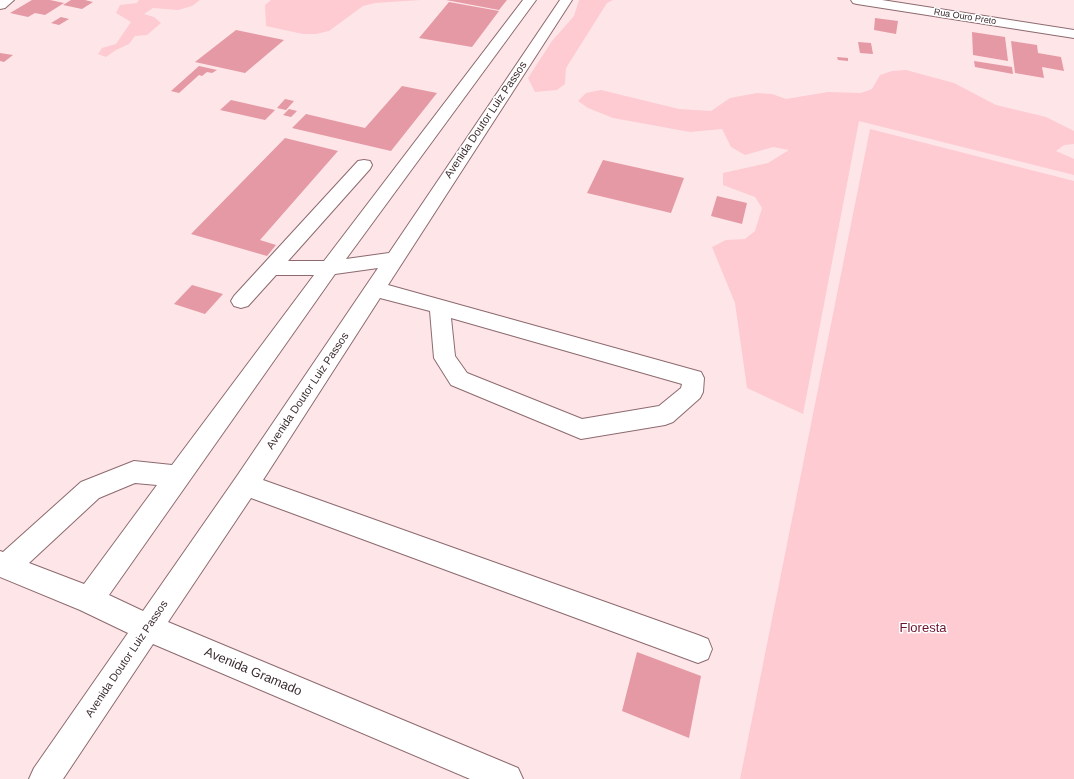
<!DOCTYPE html>
<style>
body{margin:0}
canvas{display:block;background:#fde5e8}
</style>
<canvas width="1074" height="779"></canvas>
<script>
const ctx = document.querySelector('canvas').getContext('2d');
ctx.lineJoin = 'round';
function paint(path, color) { ctx.fillStyle = color; ctx.fill(path, 'evenodd'); }
const shape = rows => new Path2D(rows.map(r => 'M' + r).join(''));
function trace(path, color, width, dash) { ctx.strokeStyle = color; ctx.lineWidth = width; ctx.lineCap = dash ? 'butt' : 'round'; ctx.setLineDash(dash || []); ctx.stroke(path); }
function drawText(font, color, halo, rows, align = 'center') {
  ctx.font = font + ' Helvetica,sans-serif'; ctx.lineWidth = 3; ctx.setLineDash([]); ctx.textBaseline = 'middle'; ctx.strokeStyle = halo; ctx.fillStyle = color; for (const [text, x, y, turn = 0] of rows) {
    ctx.save(); ctx.translate(x, y); ctx.rotate((+turn || 0) * Math.PI / 180); ctx.textAlign = isNaN(turn) ? turn : align; if (halo) ctx.strokeText(text, 0, 0); ctx.fillText(text, 0, 0); ctx.restore();
  }
}
paint(shape([
 [139,0,200,0,192,6,178,10,153,8,144,14,154,17,161,23,147,35,135,36,129,44,116,50,106,57,98,54,102,48,116,44,131,22,116,13,120,5,137,3],
 [271,0,421,0,375,3,363,6,329,31,316,34,303,34,266,26,265,5],
 [579,0,613,0,607,3,566,68,565,84,557,90,535,92,528,78,552,41,574,16],
 [906,70,954,83,996,105,1046,117,1074,131,1074,144,1064,145,1056,151,1074,159,1074,175,859,121,803,414,747,388,735,303,712,247,726,240,745,239,755,231,762,208,755,197,723,185,723,173,768,163,789,150,773,147,745,155,731,147,722,129,690,132,613,118,588,108,578,101,586,93,601,90,679,109,711,111,730,98,757,93,772,94,786,99,828,92,861,93,872,89,880,75,892,71],
 [870,129,1074,181,1074,779,740,779]
]), '#fecbd2');
paint(shape([
 [32,0,50,0,64,3,45,15,35,13,28,17,10,13],
 [71,0,85,0,93,2,82,9,63,5],
 [446,0,507,0,499,10],
 [449,2,499,11,472,47,419,38],
 [61,17,69,19,59,25,51,23],
 [875,18,898,21,896,34,874,30],
 [236,30,284,40,245,73,195,62],
 [972,32,1005,37,1008,61,973,55],
 [1011,41,1037,45,1038,53,1061,57,1064,71,1042,67,1044,78,1015,73],
 [858,42,871,43,873,54,860,53],
 [0,53,13,55,4,62,0,61],
 [837,57,848,58,848,61,838,60],
 [974,61,1012,67,1013,74,975,67],
 [199,66,217,70,212,73,207,72,202,76,199,75,179,93,171,91],
 [402,86,437,93,391,151,292,128,306,114,365,128],
 [285,99,294,101,286,110,277,108],
 [231,100,275,110,265,120,220,110],
 [289,109,297,111,291,117,283,115],
 [285,138,338,151,260,240,276,245,267,256,191,234],
 [603,160,684,178,671,213,587,193],
 [717,196,747,203,742,224,711,216],
 [192,285,223,294,205,314,174,304],
 [637,652,701,676,689,738,622,711]
]), '#e599a5');
const minor = shape([
 [0,0,14,0,5,8,0,9,0,0],
 [523,0,536,0,346,259,389,253,560,0,572,0,388,285,701,372,704,378,703,392,700,398,673,422,665,425,581,439,451,385,434,358,430,311,380,298,263,480,698,635,708,639,712,649,708,659,698,663,251,498,168,622,518,768,523,779,470,779,153,644,63,779,29,779,34,768,128,633,80,610,0,577,0,551,3,552,81,482,134,461,172,465,314,275,276,275,248,306,241,308,234,306,231,301,234,296,358,161,364,160,370,161,372,165,370,169,288,261,324,261,523,0],
 [378,268,237,476,143,611,109,595,335,274,378,268],
 [451,318,682,384,681,388,659,406,582,419,467,373,455,356,451,318],
 [135,483,157,485,84,584,29,563,99,498,135,483],
 [851,0,882,0,1074,30,1074,38,857,4,853,3,851,0]
]);
trace(minor, '#8d6a6f', 2);
paint(minor, '#fff');
drawText('9px', '#3c2d2f', '#fff', [
 ["Rua Ouro Preto",965,17,9]
]);
drawText('11px', '#3c2d2f', '#fff', [
 ["Avenida Doutor Luiz Passos",486,120,-56],
 ["Avenida Doutor Luiz Passos",308,391,-56],
 ["Avenida Doutor Luiz Passos",127,659,-56]
]);
drawText('13px', '#6d142e', '#fff', [
 ["Floresta",923,628]
]);
drawText('13px', '#3c2d2f', '#fff', [
 ["Avenida Gramado",253,672,23]
]);
</script>
